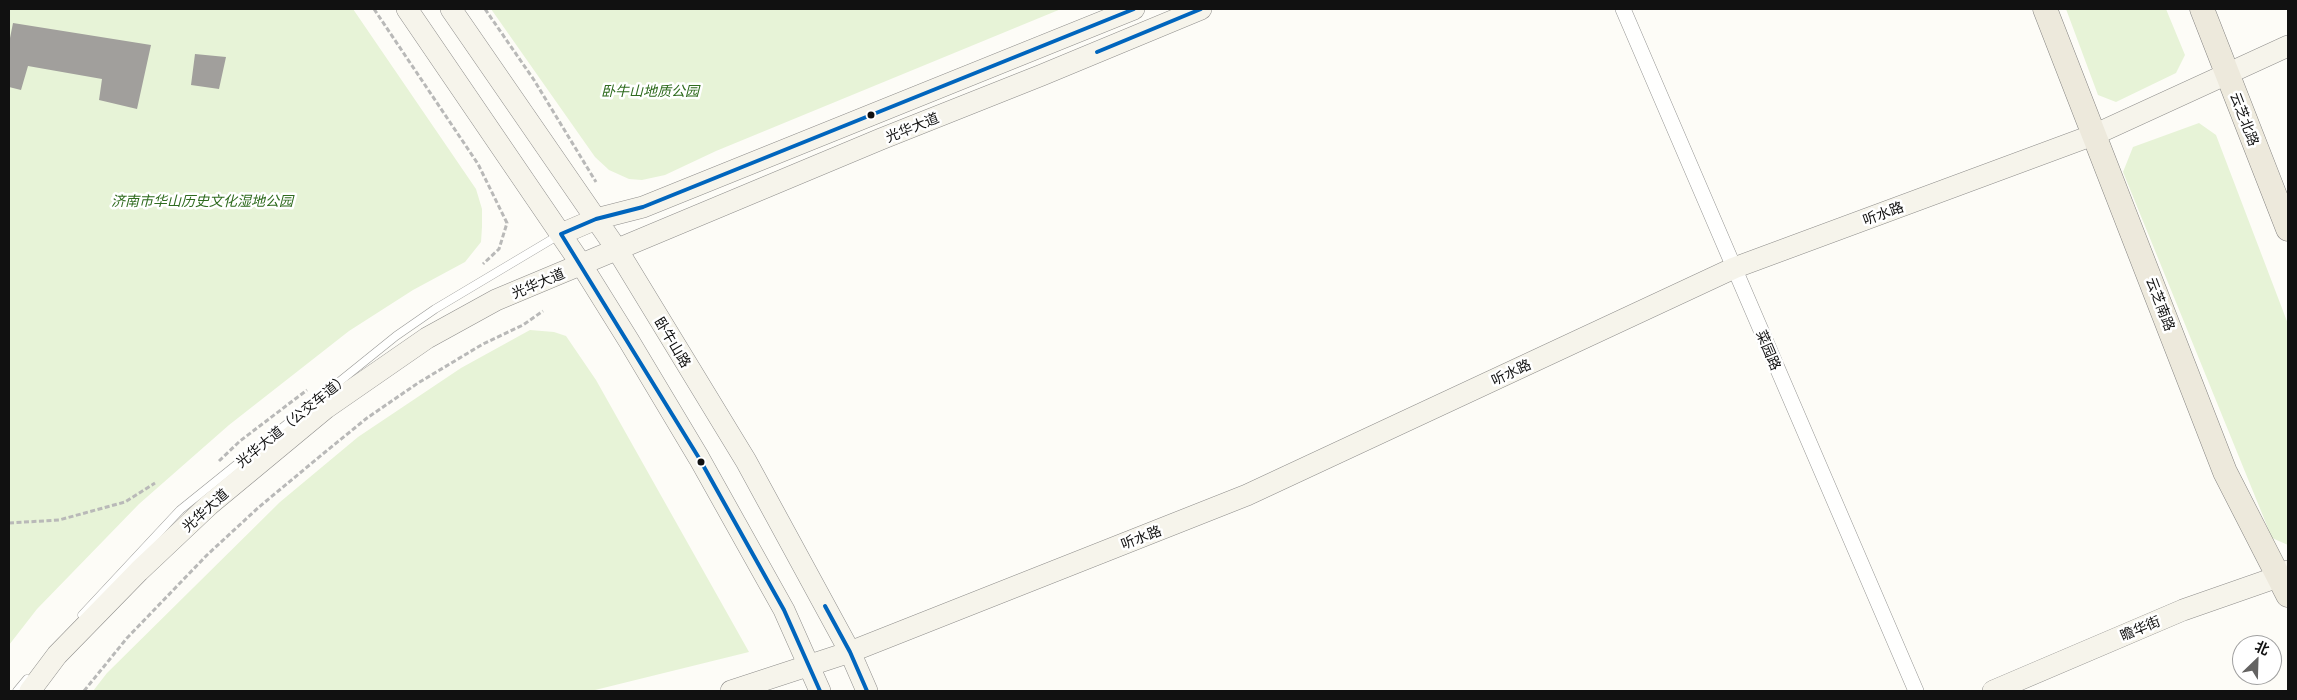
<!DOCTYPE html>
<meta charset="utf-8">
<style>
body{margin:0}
#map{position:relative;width:2297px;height:700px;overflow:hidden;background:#fdfcf7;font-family:Georgia,"Noto Sans SC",serif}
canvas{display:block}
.frame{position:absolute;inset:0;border:10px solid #111;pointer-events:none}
.north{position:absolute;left:2232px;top:635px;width:50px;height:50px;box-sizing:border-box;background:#fff;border:1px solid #a0a0a0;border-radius:50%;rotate:24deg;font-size:14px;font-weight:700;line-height:20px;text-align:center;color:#111}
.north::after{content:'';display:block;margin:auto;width:18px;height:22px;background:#646362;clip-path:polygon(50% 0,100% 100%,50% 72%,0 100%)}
</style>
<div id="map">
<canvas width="2297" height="700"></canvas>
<div class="frame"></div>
<div class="north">北</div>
</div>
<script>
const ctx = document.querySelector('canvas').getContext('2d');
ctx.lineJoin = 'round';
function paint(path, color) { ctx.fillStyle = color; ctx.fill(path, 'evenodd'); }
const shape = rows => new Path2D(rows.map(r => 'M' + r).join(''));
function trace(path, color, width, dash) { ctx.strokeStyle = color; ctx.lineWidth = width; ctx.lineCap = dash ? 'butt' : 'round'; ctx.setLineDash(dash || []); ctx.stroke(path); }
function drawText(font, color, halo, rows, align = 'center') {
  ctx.font = font + ' Georgia,"Noto Sans SC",serif'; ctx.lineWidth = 5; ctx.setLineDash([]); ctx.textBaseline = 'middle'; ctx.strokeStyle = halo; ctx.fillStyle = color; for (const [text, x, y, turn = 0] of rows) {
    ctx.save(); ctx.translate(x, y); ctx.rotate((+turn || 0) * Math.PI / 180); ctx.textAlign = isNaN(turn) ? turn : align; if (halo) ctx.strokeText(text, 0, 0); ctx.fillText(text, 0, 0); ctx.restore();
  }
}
paint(shape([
 [9,9,353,9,476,189,482,209,482,227,481,242,465,262,413,290,349,331,229,425,139,504,37,609,9,645],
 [491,9,1061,9,716,151,665,175,642,180,629,179,609,170,595,157],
 [2066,9,2166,9,2185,55,2176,73,2116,102,2098,95],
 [2199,123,2216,135,2288,324,2288,545,2272,538,2123,172,2133,147],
 [530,330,554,332,566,336,596,380,749,652,591,691,93,691,107,673,280,502,358,437,461,368]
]), '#e7f3d7');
paint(shape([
 [13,23,151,45,137,109,99,100,102,79,28,66,21,90,9,87,9,43],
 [195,54,226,57,219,89,191,85]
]), '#a19f9c');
const lane = shape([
 [82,615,180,510,396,336,435,309,559,235],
 [17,691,27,679]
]);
const street = shape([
 [1623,9,1916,691]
]);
const secondary = shape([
 [407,9,581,264,629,341,699,458,784,610,820,691],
 [451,9,618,251,746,461,850,652,867,691],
 [561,234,596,219,643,207,1134,9],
 [30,691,57,655,139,571,209,505,326,408,427,338,496,300,881,139,1042,75,1201,9],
 [731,691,850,652,1247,495,1734,268,2096,134,2288,46],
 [1993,691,2183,610,2269,580,2288,571]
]);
const primary = shape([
 [2045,9,2225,472,2288,595],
 [2202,9,2288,229]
]);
trace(lane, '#979795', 9);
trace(street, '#979795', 16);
trace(secondary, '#8e8d8b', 22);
trace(primary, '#858482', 25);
trace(shape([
 [374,9,478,164,507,223,499,249,483,264],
 [485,9,534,80,596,182],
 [219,461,240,441,307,390],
 [9,523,59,520,125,502,155,483],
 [84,691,127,638,207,555,259,507,324,453,367,418,418,383,483,344,523,325,543,311]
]), '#b9b9b8', 3, [5, 2.5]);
trace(lane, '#fffffe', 8);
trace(street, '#fffffe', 15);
trace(secondary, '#f6f4eb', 21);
trace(primary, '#ede9dc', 24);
trace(shape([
 [1097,52,1201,9],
 [825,606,850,652,867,691],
 [820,691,784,610,699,458,561,234,596,219,643,207,1134,9]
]), '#0065bd', 4);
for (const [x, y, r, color] of [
 [871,115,4.5,"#111"],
 [701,462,4.5,"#111"]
]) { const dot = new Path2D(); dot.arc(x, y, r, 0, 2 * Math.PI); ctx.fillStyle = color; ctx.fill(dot); trace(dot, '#fff', 2); }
drawText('italic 14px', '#2f6b1f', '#fff', [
 ["卧牛山地质公园",650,91],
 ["济南市华山历史文化湿地公园",202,201]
]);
drawText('14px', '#111', '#fff', [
 ["云芝北路",2245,119,69],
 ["光华大道",912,127,-22],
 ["听水路",1883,213,-20],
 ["光华大道",538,283,-23],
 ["云芝南路",2161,304,69],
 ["卧牛山路",673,342,59],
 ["菜园路",1769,350,67],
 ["听水路",1511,372,-25],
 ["光华大道（公交车道）",292,420,-39],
 ["光华大道",205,510,-42],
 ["听水路",1141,537,-21],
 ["瞻华街",2140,628,-23]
]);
</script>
